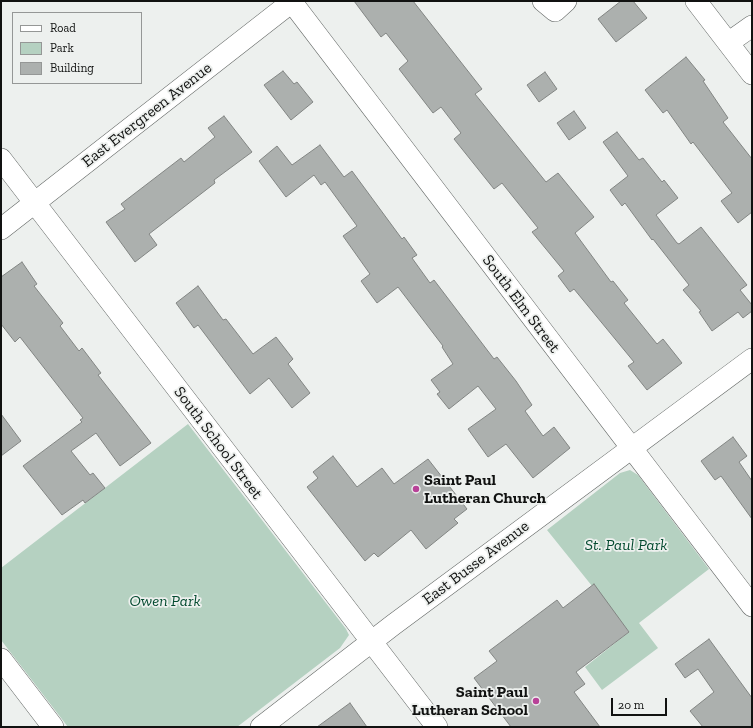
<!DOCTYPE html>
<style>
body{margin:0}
#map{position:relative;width:753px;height:728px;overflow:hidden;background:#edf0ee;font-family:"Zilla Slab",serif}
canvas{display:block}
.frame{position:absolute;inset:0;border:2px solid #111211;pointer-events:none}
.legend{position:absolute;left:12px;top:12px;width:130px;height:72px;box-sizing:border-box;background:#edf0ee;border:1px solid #959796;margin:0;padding:5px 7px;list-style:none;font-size:12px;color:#111211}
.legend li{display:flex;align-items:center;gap:8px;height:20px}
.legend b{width:20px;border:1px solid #959796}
.scale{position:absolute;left:611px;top:698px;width:56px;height:18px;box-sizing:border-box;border:2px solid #111211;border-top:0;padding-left:5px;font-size:12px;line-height:14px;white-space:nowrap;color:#111211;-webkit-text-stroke:3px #edf0ee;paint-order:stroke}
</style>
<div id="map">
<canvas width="753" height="728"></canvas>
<div class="frame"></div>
<ul class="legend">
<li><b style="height:5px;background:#fff"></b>Road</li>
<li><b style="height:11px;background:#b5d1c1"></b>Park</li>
<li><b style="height:11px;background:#acb0ae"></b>Building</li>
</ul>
<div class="scale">20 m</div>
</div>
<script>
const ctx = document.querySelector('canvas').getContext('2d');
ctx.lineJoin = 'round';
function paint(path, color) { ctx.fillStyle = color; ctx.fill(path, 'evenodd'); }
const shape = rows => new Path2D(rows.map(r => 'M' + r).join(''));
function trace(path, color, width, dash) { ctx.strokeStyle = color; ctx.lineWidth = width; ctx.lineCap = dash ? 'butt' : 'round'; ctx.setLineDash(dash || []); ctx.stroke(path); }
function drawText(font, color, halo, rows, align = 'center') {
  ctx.font = font + ' "Zilla Slab",serif'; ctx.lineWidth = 3.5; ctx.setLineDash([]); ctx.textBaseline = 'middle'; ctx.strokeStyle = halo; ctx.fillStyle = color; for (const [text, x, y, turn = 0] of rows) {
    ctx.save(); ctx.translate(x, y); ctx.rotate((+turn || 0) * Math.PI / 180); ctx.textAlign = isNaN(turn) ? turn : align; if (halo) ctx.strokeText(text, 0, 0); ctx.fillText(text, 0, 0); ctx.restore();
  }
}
paint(shape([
 [188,424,346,629,349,635,340,648,237,727,68,727,1,640,1,568],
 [630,470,638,475,709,569,639,623,658,648,602,690,585,667,629,632,547,530,620,473]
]), '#b5d1c1');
const building = shape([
 [354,1,413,1,482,89,475,94,546,182,558,173,594,217,575,233,611,282,613,281,628,300,624,303,657,344,663,339,682,363,647,390,628,366,634,362,574,289,570,292,558,276,564,271,532,232,538,228,502,183,494,189,454,139,461,133,441,107,433,113,399,69,408,61,386,33,381,37,354,1],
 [621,1,633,1,647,18,616,42,598,19,621,1],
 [686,57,705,80,703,81,728,118,723,122,752,159,752,212,738,223,721,201,732,193,693,142,691,144,667,110,663,113,645,90,686,57],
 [283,71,294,84,297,82,313,102,291,120,264,85,283,71],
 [545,72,557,89,539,102,527,85,545,72],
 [574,111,586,128,569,140,557,123,574,111],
 [224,116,252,152,214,180,215,183,149,234,157,245,135,262,106,222,125,209,121,204,181,158,184,162,215,137,208,128,224,116],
 [617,132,639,160,643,158,662,182,664,180,678,198,656,215,677,243,679,244,701,227,747,285,740,290,752,305,752,311,743,318,738,312,712,331,699,312,701,311,683,290,689,285,653,239,652,240,625,203,622,206,610,190,628,176,603,142,617,132],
 [320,145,344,177,352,171,402,239,404,237,417,255,412,258,430,283,434,280,494,359,497,357,516,381,532,405,525,411,543,436,554,427,570,448,533,478,506,444,488,457,468,429,496,409,478,386,449,409,437,394,440,392,431,380,453,364,442,347,443,346,398,287,377,303,361,281,370,274,343,236,357,226,325,182,321,185,314,175,286,197,259,161,277,146,292,165,320,145],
 [22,262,37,284,34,286,63,323,60,326,79,351,82,348,101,373,98,375,151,443,120,466,96,433,71,451,90,475,93,473,105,488,85,503,83,500,62,515,23,466,82,422,80,420,83,418,20,337,15,342,1,324,1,277,22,262],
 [198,286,223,320,226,319,253,354,276,337,293,359,288,364,310,393,292,408,269,378,250,394,198,325,194,328,176,303,198,286],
 [1,414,21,441,1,456,1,414],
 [733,437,747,456,739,462,752,481,752,519,721,476,715,480,701,461,733,437],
 [333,456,357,487,382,468,394,484,428,459,467,509,454,519,458,523,426,549,411,530,378,557,374,553,365,561,307,487,318,478,313,472,333,456],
 [594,584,629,632,576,672,585,684,574,692,600,727,511,727,474,678,497,661,489,651,557,600,563,608,594,584],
 [709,639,752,698,752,727,703,727,690,711,714,692,698,669,685,678,675,664,709,639],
 [350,703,367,727,317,727,350,703]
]);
paint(building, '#acb0ae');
trace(building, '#828583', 1);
const minor = shape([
 [291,1,752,606],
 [543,1,555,11,566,1],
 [696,1,752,74],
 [728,43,752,26],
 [1,159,437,727],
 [1,229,293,1],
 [1,659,53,727],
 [261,727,393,625,752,359]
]);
trace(minor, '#656967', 22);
trace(minor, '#fff', 21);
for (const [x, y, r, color] of [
 [416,489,4,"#b84298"],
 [536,701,4,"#b84298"]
]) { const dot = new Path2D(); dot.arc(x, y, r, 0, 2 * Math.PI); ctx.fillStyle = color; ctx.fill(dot); trace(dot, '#edf0ee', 1.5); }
drawText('16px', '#111211', '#edf0ee', [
 ["East Evergreen Avenue",147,115,-38],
 ["South Elm Street",521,304,53],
 ["South School Street",218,443,53],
 ["East Busse Avenue",476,563,-37]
]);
drawText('bold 16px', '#111211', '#edf0ee', [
 ["Saint Paul",424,480],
 ["Lutheran Church",424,498],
 ["Saint Paul",528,692,"right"],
 ["Lutheran School",528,710,"right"]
], 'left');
drawText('italic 16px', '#044b30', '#edf0ee', [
 ["St. Paul Park",626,545],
 ["Owen Park",165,601]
]);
</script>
